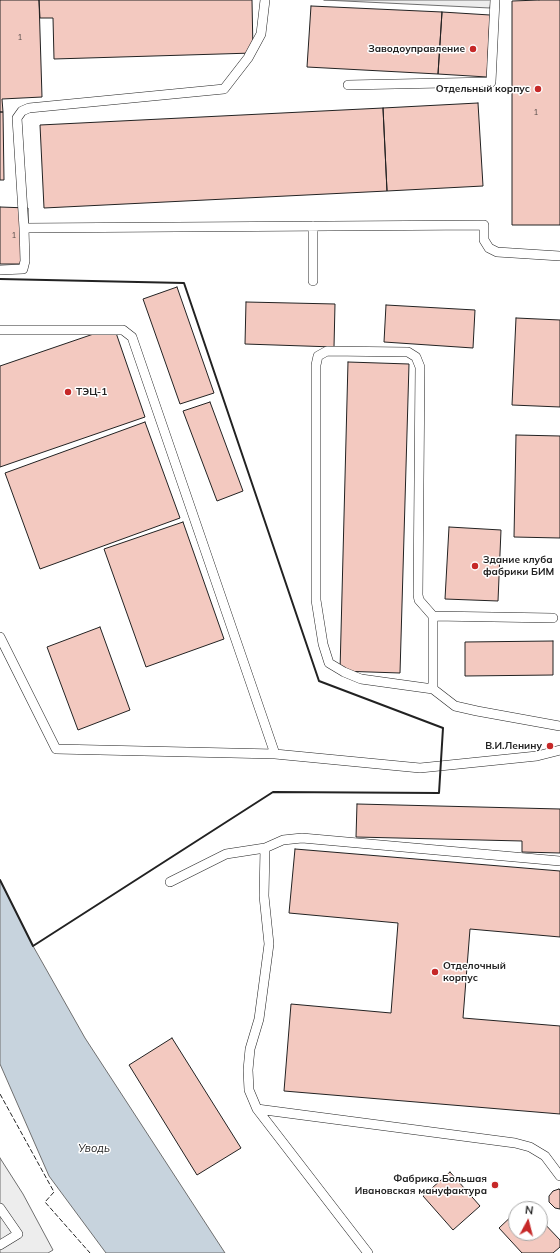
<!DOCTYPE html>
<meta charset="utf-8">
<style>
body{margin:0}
#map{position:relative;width:560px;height:1253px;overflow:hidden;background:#fff;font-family:Mulish,sans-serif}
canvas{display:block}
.north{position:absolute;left:508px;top:1201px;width:40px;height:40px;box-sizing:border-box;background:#fff;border:1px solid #a7a7a7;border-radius:50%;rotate:7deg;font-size:11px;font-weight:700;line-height:16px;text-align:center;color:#222}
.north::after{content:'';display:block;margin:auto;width:14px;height:18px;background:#c62828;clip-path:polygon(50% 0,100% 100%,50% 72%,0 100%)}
</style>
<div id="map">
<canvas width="560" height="1253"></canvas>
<div class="north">N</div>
</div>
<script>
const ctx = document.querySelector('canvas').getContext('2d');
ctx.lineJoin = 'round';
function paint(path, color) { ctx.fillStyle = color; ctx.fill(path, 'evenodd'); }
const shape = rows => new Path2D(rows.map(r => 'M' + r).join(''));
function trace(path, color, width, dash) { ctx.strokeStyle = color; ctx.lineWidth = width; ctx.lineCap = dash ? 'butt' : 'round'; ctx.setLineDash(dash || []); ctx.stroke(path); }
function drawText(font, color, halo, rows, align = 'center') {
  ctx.font = font + ' Mulish,sans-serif'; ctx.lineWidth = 3; ctx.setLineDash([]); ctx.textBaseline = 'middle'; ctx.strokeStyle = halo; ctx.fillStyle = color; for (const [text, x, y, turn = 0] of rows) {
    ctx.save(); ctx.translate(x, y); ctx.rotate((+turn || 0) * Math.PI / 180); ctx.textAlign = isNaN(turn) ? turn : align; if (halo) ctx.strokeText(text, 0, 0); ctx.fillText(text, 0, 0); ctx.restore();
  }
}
const parking = shape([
 [324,0,491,0,490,8,324,0],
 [0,1158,23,1194,53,1250,48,1253,0,1253,0,1158]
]);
paint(parking, '#ededed');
trace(parking, '#6f6f6f', 1);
const water = shape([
 [0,880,33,946,85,1038,225,1253,106,1253,49,1176,0,1064,0,880]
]);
paint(water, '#c7d3dd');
trace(water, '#6f6f6f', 1);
const building = shape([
 [0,0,39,0,42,97,2,99,3,112,0,112,0,0],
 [39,0,252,0,253,53,54,59,53,18,40,18,39,0],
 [539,0,560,0,560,225,512,225,512,1,539,0],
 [311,6,442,12,438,74,307,67,311,6],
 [442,12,490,15,487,77,438,74,442,12],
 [478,103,483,186,387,191,383,108,478,103],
 [383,108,387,191,44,208,40,125,383,108],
 [0,112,3,112,4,180,0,180,0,112],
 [0,207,28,208,28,264,0,264,0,207],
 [177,287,214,393,180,404,143,299,177,287],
 [246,302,335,304,334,347,245,344,246,302],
 [386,305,475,310,473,348,384,342,386,305],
 [516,318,560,320,560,407,512,405,516,318],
 [114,327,145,417,0,467,0,366,114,327],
 [348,362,409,364,400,673,340,671,348,362],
 [210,402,243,491,217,501,183,411,210,402],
 [145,422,180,518,40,569,5,473,145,422],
 [516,435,560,436,560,538,514,537,516,435],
 [183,522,224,639,146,667,104,549,183,522],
 [449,527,501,530,498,601,445,599,449,527],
 [100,627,130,710,78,730,47,647,100,627],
 [553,641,553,675,465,676,465,642,553,641],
 [357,804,560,809,560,853,522,852,522,841,356,837,357,804],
 [295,849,560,871,560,937,470,929,463,1018,560,1026,560,1114,284,1091,291,1004,391,1013,398,923,289,913,295,849],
 [172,1038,241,1148,197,1175,129,1065,172,1038],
 [450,1172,480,1206,453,1230,423,1196,450,1172],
 [559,1189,560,1190,560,1209,555,1208,549,1202,549,1196,553,1191,559,1189],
 [525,1204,530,1209,519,1209,525,1204],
 [516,1212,516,1233,540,1233,540,1219,560,1240,560,1247,553,1253,522,1253,499,1228,516,1212]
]);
paint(building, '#f3c9c0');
trace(building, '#222', 1);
const lane = shape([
 [348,85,491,82,495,0],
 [24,228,17,118,22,111,29,108,224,89,248,58,261,34,265,0],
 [0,270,23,269,25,261,24,228,484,225,484,240,489,248,497,252,560,256],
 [313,281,313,226],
 [0,330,123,330,132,337,275,754],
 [433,616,553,618],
 [0,637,56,749,275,754,420,768,537,756,560,750],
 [433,689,433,616,419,600,418,595,420,367,416,357,408,352,327,351,318,356,316,365,316,600,323,644,329,663,344,672,361,679,433,689,455,706,477,711,560,726],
 [265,848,264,896,269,944,259,1019,250,1049,248,1070,249,1090,257,1109,368,1253],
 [170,882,226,854,265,848,283,840,302,838,560,861],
 [257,1109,515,1143,530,1147,545,1156,560,1176],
 [0,1208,18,1234,0,1245]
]);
trace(lane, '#222', 10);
trace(lane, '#fff', 9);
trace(shape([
 [0,1094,54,1192,45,1202,90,1253]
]), '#222', 1, [5, 2]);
trace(shape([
 [0,279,184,283,319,681,443,728,439,793,273,792,33,946,0,880]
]), '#222', 2);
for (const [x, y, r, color] of [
 [473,49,4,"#c62828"],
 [538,89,4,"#c62828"],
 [68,392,4,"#c62828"],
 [475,566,4,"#c62828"],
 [550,746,4,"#c62828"],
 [435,972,4,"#c62828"],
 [495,1185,4,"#c62828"]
]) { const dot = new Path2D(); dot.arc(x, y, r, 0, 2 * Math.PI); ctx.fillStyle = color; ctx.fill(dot); trace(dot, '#fff', 1.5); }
drawText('8px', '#564c4a', null, [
 ["1",20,38],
 ["1",536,113],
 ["1",14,236]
]);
drawText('bold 10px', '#222', '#fff', [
 ["Заводоуправление",465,49],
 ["Отдельный корпус",530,89],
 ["ТЭЦ-1",76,392,"left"],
 ["Здание клуба",483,560,"left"],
 ["фабрики БИМ",483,572,"left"],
 ["В.И.Ленину",542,746],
 ["Отделочный",443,966,"left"],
 ["корпус",443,978,"left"],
 ["Фабрика Большая",487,1179],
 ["Ивановская мануфактура",487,1191]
], 'right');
drawText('italic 11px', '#222', '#fff', [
 ["Уводь",94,1149]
]);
</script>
